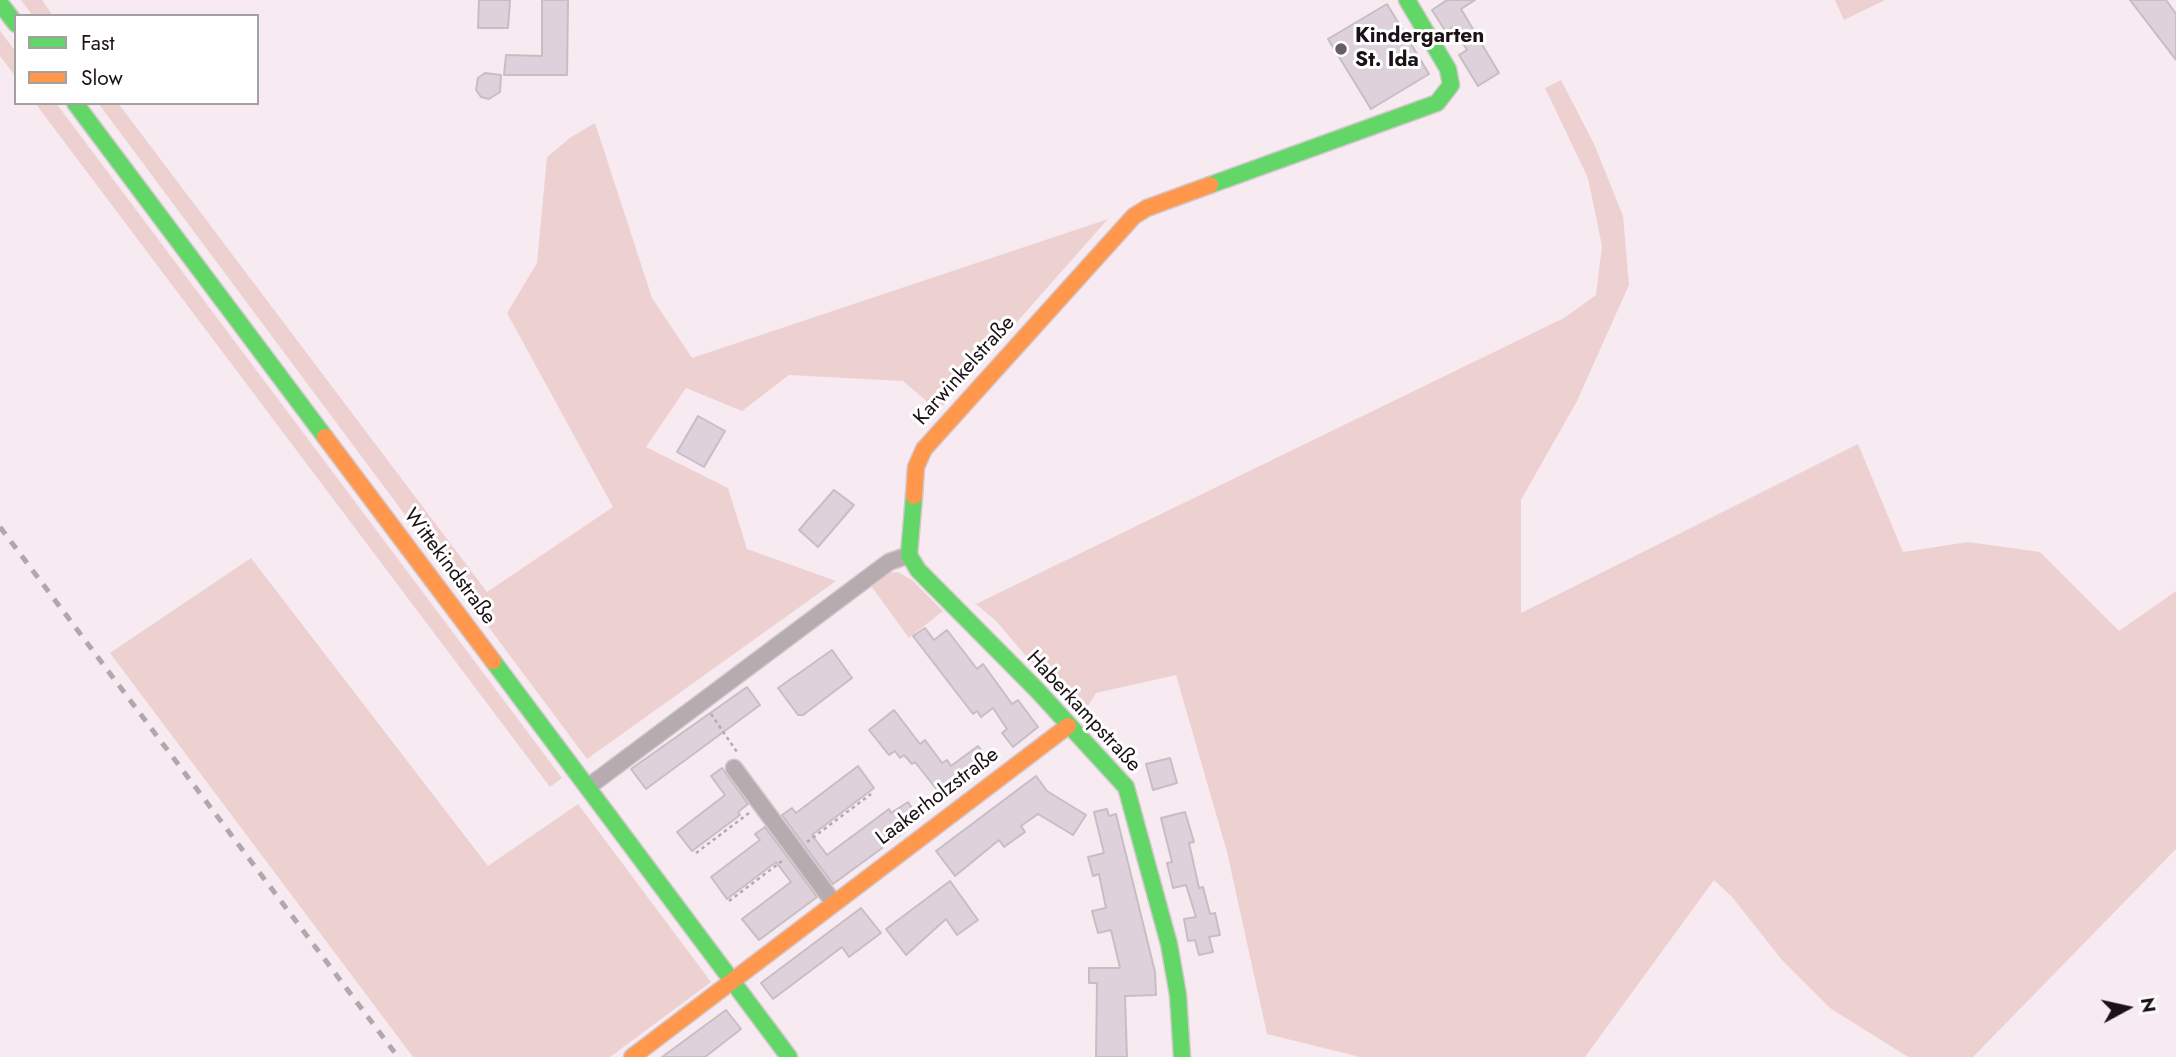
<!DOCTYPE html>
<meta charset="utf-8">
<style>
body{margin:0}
#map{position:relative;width:2176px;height:1057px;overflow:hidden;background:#f7eaf1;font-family:Jost,sans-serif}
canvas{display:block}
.legend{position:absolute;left:14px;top:14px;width:245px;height:91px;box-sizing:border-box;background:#fff;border:2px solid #a3a0a2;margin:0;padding:9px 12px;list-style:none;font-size:21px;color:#1a1216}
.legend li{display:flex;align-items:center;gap:14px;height:35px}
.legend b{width:35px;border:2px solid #a3a0a2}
.north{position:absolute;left:2092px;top:973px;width:70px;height:70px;-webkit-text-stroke:5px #fff;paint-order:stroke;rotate:82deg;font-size:19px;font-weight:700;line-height:28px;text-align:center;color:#1a1216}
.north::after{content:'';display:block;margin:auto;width:24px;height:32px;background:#1a1216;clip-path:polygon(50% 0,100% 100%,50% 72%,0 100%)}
</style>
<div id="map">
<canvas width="2176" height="1057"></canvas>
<ul class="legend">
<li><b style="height:9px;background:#63d668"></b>Fast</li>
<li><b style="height:9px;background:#ff974d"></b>Slow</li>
</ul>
<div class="north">N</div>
</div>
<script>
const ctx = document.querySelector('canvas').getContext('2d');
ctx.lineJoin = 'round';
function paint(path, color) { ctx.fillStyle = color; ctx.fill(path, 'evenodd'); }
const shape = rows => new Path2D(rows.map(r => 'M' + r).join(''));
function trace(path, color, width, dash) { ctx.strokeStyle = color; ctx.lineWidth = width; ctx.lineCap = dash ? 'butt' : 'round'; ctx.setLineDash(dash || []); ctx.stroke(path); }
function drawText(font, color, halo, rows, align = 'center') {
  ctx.font = font + ' Jost,sans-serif'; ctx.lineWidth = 6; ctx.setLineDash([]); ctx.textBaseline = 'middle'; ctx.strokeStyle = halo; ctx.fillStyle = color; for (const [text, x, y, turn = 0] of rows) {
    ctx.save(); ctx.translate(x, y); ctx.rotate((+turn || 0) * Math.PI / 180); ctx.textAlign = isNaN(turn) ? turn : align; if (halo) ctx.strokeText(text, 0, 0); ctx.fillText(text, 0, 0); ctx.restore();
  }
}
paint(shape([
 [21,0,42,0,53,16,33,16],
 [1835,0,1885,0,1844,20],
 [0,31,16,52,16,77,0,56],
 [1561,80,1594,144,1623,216,1629,285,1577,401,1521,500,1521,613,1858,444,1903,552,1968,542,2040,552,2119,631,2176,591,2176,849,1973,1057,1908,1057,1830,1008,1782,960,1732,897,1714,880,1585,1057,1360,1057,1267,1034,1227,852,1176,675,1096,693,1080,719,996,621,976,604,1564,318,1596,295,1602,246,1588,178,1545,88],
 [35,103,56,103,562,778,550,787],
 [98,103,118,103,487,592,613,507,507,313,537,263,547,157,571,137,595,123,652,298,692,358,1108,219,938,411,903,381,789,375,742,411,686,388,646,447,728,488,747,549,836,581,587,759],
 [251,558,488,866,578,804,711,982,610,1057,413,1057,110,653],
 [898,572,912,580,943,611,909,638,869,583,884,573]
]), '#edd1d1');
const building = shape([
 [479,0,510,0,508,28,478,28,479,0],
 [542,0,568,0,567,75,504,75,506,55,542,56,542,0],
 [1447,0,1475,0,1461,9,1499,73,1478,86,1459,55,1467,50,1453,27,1446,32,1432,10,1447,0],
 [2130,0,2166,0,2176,14,2176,60,2130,0],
 [1387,4,1429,74,1371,109,1328,39,1387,4],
 [485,73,501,75,500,92,489,99,481,97,476,90,478,78,485,73],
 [698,416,725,431,704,467,677,452,698,416],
 [834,490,854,505,818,547,799,530,834,490],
 [925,628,934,640,947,630,977,669,983,664,1012,704,1018,700,1038,727,1013,747,1002,733,1007,729,993,708,981,717,977,711,973,714,913,636,925,628],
 [832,650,852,678,803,715,798,715,778,688,832,650],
 [747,687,760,705,646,789,631,769,747,687],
 [894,710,920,744,925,740,942,763,947,760,951,766,978,746,988,759,941,795,915,762,912,764,904,755,900,758,895,751,889,755,869,730,894,710],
 [1170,758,1177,783,1153,790,1146,764,1170,758],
 [858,766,874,788,812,835,827,855,889,809,891,813,908,802,915,813,899,823,904,832,833,884,782,815,792,808,796,813,858,766],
 [722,768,748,804,738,812,740,815,692,851,677,832,725,795,711,776,722,768],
 [1036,776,1047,791,1086,815,1073,835,1038,814,1021,826,1025,832,1004,847,999,840,955,876,936,851,1036,776],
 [1107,809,1109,816,1116,814,1155,972,1156,995,1125,996,1127,1057,1096,1057,1097,983,1089,983,1089,968,1120,968,1111,930,1098,933,1092,911,1106,908,1099,874,1093,876,1088,857,1104,853,1094,812,1107,809],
 [1185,812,1194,842,1189,843,1199,888,1203,887,1210,914,1215,913,1220,935,1209,937,1213,952,1199,955,1195,940,1188,941,1184,919,1196,917,1186,885,1173,888,1167,863,1172,862,1161,818,1185,812],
 [765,827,817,897,759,940,742,919,791,882,776,862,727,899,711,877,760,840,755,834,765,827],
 [950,881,978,920,957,935,946,919,906,955,886,929,950,881],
 [861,908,881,933,849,957,842,947,773,999,761,983,861,908],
 [726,1010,741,1029,705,1057,662,1057,726,1010]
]);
paint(building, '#ded1dc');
trace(building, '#c7bec4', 2);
const street = shape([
 [734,768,834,903],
 [588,787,889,562,909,555]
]);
const fast = shape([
 [0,3,16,24],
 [75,103,325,437],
 [1210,185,1437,103,1451,85,1448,69,1407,0],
 [914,496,909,555,918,570,1036,689,1126,787,1169,944,1178,995,1182,1057],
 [493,661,789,1057]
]);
const slow = shape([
 [325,437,493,661],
 [914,496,916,467,924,449,1134,216,1147,208,1210,185],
 [632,1057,1068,726]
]);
trace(street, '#d3c8ce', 19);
trace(fast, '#d3c8ce', 19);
trace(slow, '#d3c8ce', 19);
trace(shape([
 [711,714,737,752],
 [807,842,871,794],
 [696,853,749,813],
 [729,901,782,861]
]), '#b4abae', 2.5, [3.5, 3.5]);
trace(street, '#b6acaf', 16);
trace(fast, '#63d668', 16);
trace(slow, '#ff974d', 16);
trace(shape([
 [0,527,398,1057]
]), '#b1a8ab', 5, [9, 9]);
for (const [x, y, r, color] of [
 [1341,49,7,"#675e63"]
]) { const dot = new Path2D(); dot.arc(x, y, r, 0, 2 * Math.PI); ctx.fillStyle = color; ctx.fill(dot); trace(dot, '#fff', 2.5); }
drawText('bold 21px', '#1a1216', '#fff', [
 ["Kindergarten",1355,37],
 ["St. Ida",1355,61]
], 'left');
drawText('21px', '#1a1216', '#fff', [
 ["Karwinkelstraße",965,371,-48],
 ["Wittekindstraße",449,567,53],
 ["Haberkampstraße",1083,712,47],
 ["Laakerholzstraße",938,797,-37]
]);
</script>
